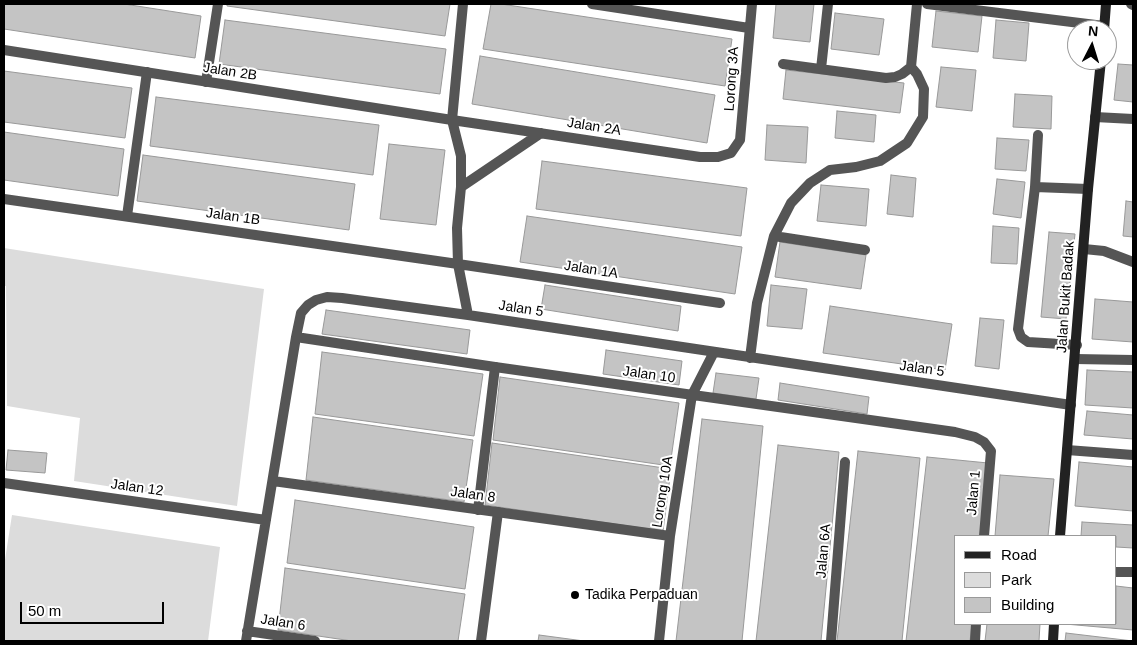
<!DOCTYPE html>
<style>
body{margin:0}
#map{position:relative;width:1137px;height:645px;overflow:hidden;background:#fff;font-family:Helvetica,sans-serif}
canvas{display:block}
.frame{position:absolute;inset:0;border:5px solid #000;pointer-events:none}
.legend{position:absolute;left:954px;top:535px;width:162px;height:90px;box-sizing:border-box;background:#fff;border:1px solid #999;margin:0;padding:6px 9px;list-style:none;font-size:15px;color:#000}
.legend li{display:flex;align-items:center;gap:10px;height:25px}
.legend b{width:25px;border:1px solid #999}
.north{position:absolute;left:1067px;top:20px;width:50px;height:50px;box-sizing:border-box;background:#fff;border:1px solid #999;border-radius:50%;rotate:5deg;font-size:14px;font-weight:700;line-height:20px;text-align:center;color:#000}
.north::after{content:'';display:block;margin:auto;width:18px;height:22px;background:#000;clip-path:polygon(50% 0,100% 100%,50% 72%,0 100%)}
.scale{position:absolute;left:20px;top:602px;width:144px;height:22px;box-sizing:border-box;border:2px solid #000;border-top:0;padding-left:6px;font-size:15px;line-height:18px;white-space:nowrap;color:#000;-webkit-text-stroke:4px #fff;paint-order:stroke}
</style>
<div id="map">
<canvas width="1137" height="645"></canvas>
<div class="frame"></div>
<ul class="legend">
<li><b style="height:6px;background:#222"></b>Road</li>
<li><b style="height:14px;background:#dcdcdc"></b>Park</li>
<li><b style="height:14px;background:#c4c4c4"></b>Building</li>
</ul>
<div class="north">N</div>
<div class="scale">50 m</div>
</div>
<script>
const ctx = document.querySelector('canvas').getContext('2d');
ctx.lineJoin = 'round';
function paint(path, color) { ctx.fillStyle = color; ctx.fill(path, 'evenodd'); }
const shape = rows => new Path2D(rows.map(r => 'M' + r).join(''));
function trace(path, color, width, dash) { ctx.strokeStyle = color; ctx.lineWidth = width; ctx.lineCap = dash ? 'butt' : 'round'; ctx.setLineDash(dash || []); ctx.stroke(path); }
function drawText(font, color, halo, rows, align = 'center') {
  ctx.font = font + ' Helvetica,sans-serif'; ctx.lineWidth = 4; ctx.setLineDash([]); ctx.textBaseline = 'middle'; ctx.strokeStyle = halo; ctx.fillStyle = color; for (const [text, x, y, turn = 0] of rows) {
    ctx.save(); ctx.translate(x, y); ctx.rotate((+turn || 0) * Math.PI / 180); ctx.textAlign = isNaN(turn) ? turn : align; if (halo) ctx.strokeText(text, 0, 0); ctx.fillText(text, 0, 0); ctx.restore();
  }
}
paint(shape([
 [4,248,264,289,237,506,74,481,80,418,7,406,6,286,4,286],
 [12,515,220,547,208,641,4,641,4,566]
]), '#dcdcdc');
const building = shape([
 [4,4,124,4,201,16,195,58,4,29,4,4],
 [227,4,450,4,445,36,227,6,227,4],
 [491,4,501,4,732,39,725,86,483,49,491,4],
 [776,4,814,4,810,42,773,38,776,4],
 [936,11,982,16,978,52,932,47,936,11],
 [835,13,884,19,879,55,831,49,835,13],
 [225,20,446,49,440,94,219,64,225,20],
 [996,20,1029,23,1026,61,993,58,996,20],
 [480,56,715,95,707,143,472,104,480,56],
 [1118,64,1133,65,1133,102,1114,100,1118,64],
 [941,67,976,70,972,111,936,107,941,67],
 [786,70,904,83,900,113,783,99,786,70],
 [4,71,132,88,125,138,4,122,4,71],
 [1015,94,1052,96,1051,129,1013,127,1015,94],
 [156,97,379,125,373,175,150,146,156,97],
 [837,111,876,115,874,142,835,138,837,111],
 [767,125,808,127,806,163,765,160,767,125],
 [4,132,124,149,118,196,4,180,4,132],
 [997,138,1029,140,1026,171,995,169,997,138],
 [389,144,445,150,436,225,380,219,389,144],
 [143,155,355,184,349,230,137,201,143,155],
 [542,161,747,188,741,236,536,209,542,161],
 [891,175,916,178,913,217,887,214,891,175],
 [997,179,1025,182,1021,218,993,214,997,179],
 [821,185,869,189,866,226,817,221,821,185],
 [1126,201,1133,202,1133,237,1123,236,1126,201],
 [527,216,742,247,735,294,520,262,527,216],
 [993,226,1019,228,1017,264,991,263,993,226],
 [1049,232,1075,234,1066,319,1041,317,1049,232],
 [780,242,866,255,861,289,775,277,780,242],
 [545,285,681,306,678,331,541,309,545,285],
 [771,285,807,289,802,329,767,326,771,285],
 [1095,299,1133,302,1133,342,1092,339,1095,299],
 [830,306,952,324,945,370,823,353,830,306],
 [326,310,470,330,467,354,322,334,326,310],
 [980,318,1004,320,999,369,975,366,980,318],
 [606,350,682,361,679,385,603,374,606,350],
 [322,352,483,374,474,436,315,414,322,352],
 [1087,370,1133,372,1133,408,1085,405,1087,370],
 [716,373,759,378,756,399,713,393,716,373],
 [500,377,679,403,670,466,493,440,500,377],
 [780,383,869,397,867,414,778,400,780,383],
 [1087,411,1133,415,1133,439,1084,435,1087,411],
 [313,417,473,440,464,502,306,480,313,417],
 [702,419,763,426,742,641,676,641,702,419],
 [492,443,671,469,663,531,485,505,492,443],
 [778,445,839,452,821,641,756,641,778,445],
 [8,450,47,453,45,473,6,470,8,450],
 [858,451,920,458,902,641,837,641,858,451],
 [927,457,988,463,981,536,956,536,956,624,972,624,970,641,906,641,927,457],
 [1079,462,1133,467,1133,511,1075,506,1079,462],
 [1000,475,1054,479,1048,536,995,536,1000,475],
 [295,500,474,527,465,589,287,563,295,500],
 [1082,522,1133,525,1133,548,1116,547,1116,536,1081,536,1082,522],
 [285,568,465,594,458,641,352,641,278,630,285,568],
 [1116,586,1133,588,1133,630,1065,624,1116,624,1116,586],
 [987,624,1040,624,1039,641,985,641,987,624],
 [1066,633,1133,641,1065,641,1066,633],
 [539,635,584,641,538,641,539,635]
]);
paint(building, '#c4c4c4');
trace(building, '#999', 1);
trace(shape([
 [206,82,218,4],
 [452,120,463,4],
 [127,216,147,72],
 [478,510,495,367],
 [481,641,498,512]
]), '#555', 10);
trace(shape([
 [592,4,749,28],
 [927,4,1104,26],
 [1131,4,1133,5],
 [4,50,452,120,700,157,718,157,731,153,740,140,752,4],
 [783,64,886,78,895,77,902,74,911,67],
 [821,69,828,4],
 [1095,117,1133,119],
 [452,120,461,156,461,187,457,228,458,264,468,315],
 [1038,135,1035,187,1018,329,1021,337,1028,342,1077,345],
 [461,187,541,133],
 [1035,187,1088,189],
 [4,199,458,264,720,303],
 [774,236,865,250],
 [1084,249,1104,251,1133,262],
 [296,337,495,367,955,432,975,437,984,442,991,451,984,536],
 [750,358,757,303,774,236,791,203,810,183,830,170,856,167,880,161,907,143,923,117,924,89,917,74,911,67,917,4],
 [1075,359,1133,360],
 [1067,450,1133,455],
 [273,481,670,536],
 [4,483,266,520],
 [1116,572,1133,572],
 [247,631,315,641],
 [246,641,296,337,301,313,308,305,316,300,327,297,342,298,468,315,1071,405],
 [659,641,670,536,692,395,714,352],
 [831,641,845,462],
 [975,641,976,624]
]), '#555', 10);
trace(shape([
 [1104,30,1106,4],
 [1060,536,1088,189,1101,60],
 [1053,641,1054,624]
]), '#222', 10);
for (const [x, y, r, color] of [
 [575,595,5,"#000"]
]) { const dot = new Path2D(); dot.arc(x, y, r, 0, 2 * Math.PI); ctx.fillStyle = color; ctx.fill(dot); trace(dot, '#fff', 2); }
drawText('14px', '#000', '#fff', [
 ["Jalan 2B",230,72,9],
 ["Lorong 3A",732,79,-86],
 ["Jalan 2A",594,127,9],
 ["Jalan 1B",233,217,8],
 ["Jalan 1A",591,270,9],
 ["Jalan Bukit Badak",1066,297,-86],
 ["Jalan 5",521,309,9],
 ["Jalan 5",922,369,8],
 ["Jalan 10",649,375,8],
 ["Jalan 12",137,488,8],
 ["Lorong 10A",663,492,-81],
 ["Jalan 1",974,493,-85],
 ["Jalan 8",473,495,8],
 ["Jalan 6A",824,551,-85],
 ["Jalan 6",283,623,9]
]);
drawText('14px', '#000', '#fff', [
 ["Tadika Perpaduan",585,595]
], 'left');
</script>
